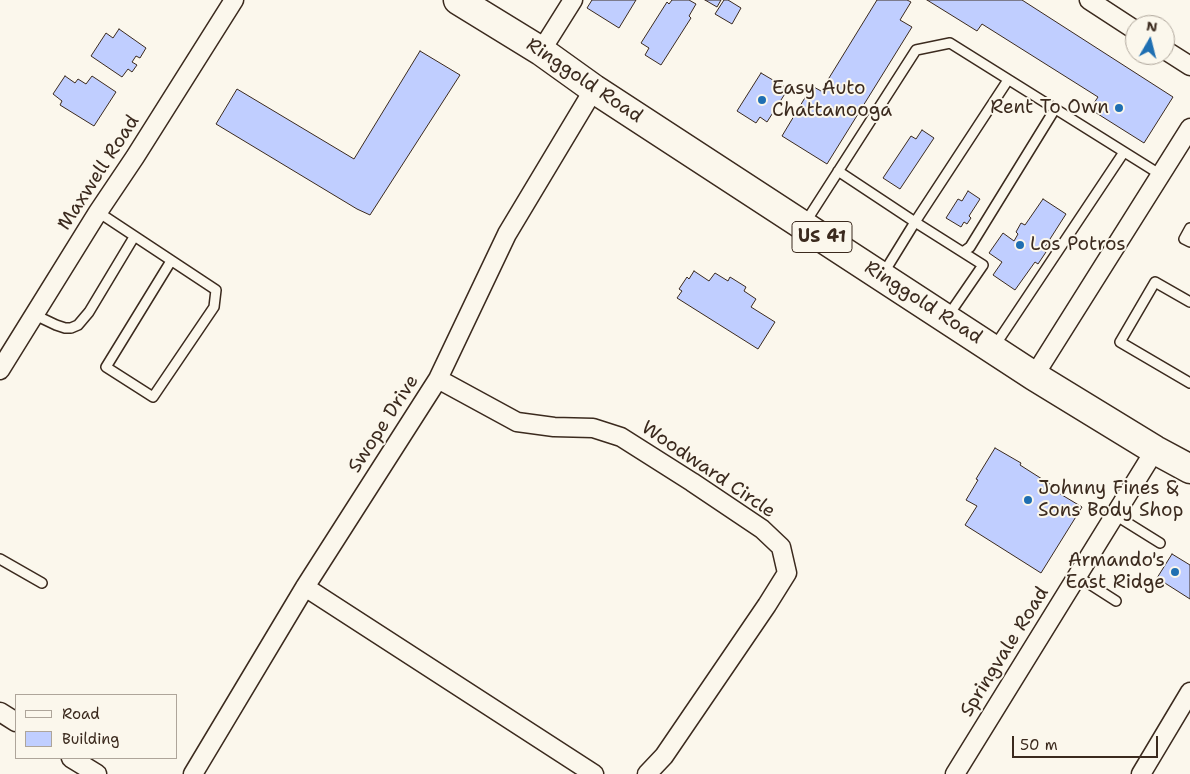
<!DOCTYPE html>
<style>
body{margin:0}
#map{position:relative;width:1190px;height:774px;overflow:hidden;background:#fbf7ec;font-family:"Shantell Sans",sans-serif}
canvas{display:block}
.legend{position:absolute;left:15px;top:694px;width:162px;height:65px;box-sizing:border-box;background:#fbf7ec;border:1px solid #aea59a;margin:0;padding:6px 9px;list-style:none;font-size:15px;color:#3b2a1e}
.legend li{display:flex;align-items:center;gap:10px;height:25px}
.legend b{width:25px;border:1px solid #aea59a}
.north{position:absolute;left:1125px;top:15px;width:50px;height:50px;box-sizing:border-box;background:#fbf7ec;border:1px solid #aea59a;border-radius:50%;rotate:8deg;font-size:14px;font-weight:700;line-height:20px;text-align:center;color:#3b2a1e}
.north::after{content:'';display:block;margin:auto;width:18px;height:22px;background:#1f6fb2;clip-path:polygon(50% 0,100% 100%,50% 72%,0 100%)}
.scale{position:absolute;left:1012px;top:736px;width:146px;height:22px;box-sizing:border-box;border:2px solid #3b2a1e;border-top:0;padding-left:6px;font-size:15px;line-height:18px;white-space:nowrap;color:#3b2a1e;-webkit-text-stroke:4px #fbf7ec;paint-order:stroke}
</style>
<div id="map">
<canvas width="1190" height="774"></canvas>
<ul class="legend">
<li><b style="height:6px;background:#fbf7ec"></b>Road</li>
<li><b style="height:14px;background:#c0ceff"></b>Building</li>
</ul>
<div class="north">N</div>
<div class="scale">50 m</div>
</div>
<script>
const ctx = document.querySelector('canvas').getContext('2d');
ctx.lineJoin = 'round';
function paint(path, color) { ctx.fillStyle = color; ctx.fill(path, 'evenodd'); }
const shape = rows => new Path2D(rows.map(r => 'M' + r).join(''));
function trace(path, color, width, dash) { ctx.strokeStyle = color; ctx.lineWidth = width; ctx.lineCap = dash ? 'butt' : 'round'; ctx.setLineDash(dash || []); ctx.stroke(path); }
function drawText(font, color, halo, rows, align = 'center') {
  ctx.font = font + ' "Shantell Sans",sans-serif'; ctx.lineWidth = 4; ctx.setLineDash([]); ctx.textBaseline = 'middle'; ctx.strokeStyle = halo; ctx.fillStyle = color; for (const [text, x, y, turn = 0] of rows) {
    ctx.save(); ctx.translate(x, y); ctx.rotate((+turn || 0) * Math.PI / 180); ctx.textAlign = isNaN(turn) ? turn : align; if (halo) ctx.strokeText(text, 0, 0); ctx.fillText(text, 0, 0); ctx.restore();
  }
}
const building = shape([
 [592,0,636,0,619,28,587,8,592,0],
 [672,0,689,0,696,4,689,16,691,18,661,65,645,55,649,48,641,43,667,2,669,4,672,0],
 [705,0,721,0,717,7,705,0],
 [724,0,728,0,741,8,732,24,715,14,724,0],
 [877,0,907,0,911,2,900,20,912,27,827,164,782,136,812,86,821,91,877,0],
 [927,0,1022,0,1173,97,1144,143,1090,109,1098,97,982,24,977,31,927,0],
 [119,29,146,48,140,58,136,56,132,62,137,65,132,72,128,69,122,77,91,56,106,33,113,38,119,29],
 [420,51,460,75,370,215,357,209,216,124,237,89,354,159,420,51],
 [761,73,788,89,767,122,760,117,756,123,737,111,761,73],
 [65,76,75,83,78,79,86,84,92,76,116,92,94,126,60,105,62,101,53,94,65,76],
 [922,130,934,138,900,189,883,178,911,136,916,139,922,130],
 [968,191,980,199,969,216,971,218,967,224,964,222,961,227,946,218,958,199,962,201,968,191],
 [1043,199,1066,214,1043,250,1046,252,1038,264,1035,262,1015,290,993,275,1002,262,989,253,1003,233,1014,241,1018,234,1016,232,1021,223,1025,225,1043,199],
 [694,271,709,281,715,273,728,281,730,277,746,287,744,291,756,299,751,307,775,322,758,349,677,298,682,291,679,289,687,277,689,279,694,271],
 [995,448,1021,463,1020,465,1053,486,1052,489,1082,507,1041,573,965,525,977,506,966,500,978,480,976,479,995,448],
 [1172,554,1190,565,1190,599,1157,578,1172,554]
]);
paint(building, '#c0ceff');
trace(building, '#3b2a1e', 1);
const service = shape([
 [838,171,915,222,1008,80],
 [98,212,216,290,214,307,153,397,106,367,171,261],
 [805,223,916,50,950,43,1161,175],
 [1190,228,1184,239,1190,242],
 [963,252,970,247,1055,109],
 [883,274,915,222,983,265,948,316],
 [1190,302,1155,282,1120,342,1190,383],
 [35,315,56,325,65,328,71,328,78,325,89,312,134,237],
 [994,347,1124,152],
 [1115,515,1160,543],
 [0,559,42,583],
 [1077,576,1116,601]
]);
const minor = shape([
 [1089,0,1135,30],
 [1165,50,1190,66],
 [541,51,573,0],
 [0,370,98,212,135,157,234,0],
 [1034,376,1190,128],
 [438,379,517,422,554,427,593,428,621,437,692,482,762,529,781,547,787,573,767,605,664,756,647,774],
 [305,587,594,774],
 [0,712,16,722],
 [71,758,97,774],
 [193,774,305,587,438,379,507,234,594,89],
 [955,774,1155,450],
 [1141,774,1190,692]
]);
const primary = shape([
 [458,0,541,51,594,89,1034,376,1155,450,1190,469]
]);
trace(service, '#3b2a1e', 12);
trace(minor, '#3b2a1e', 21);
trace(primary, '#3b2a1e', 31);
trace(service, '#fbf7ec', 9);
trace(minor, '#fbf7ec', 18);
trace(primary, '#fbf7ec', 28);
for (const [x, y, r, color] of [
 [762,100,5,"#1f6fb2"],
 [1119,108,5,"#1f6fb2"],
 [1020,245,5,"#1f6fb2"],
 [1028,500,5,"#1f6fb2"],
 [1175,572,5,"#1f6fb2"]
]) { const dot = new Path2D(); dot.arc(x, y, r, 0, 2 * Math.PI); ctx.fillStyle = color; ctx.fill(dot); trace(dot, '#fbf7ec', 2); }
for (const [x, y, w] of [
 [822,237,60]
]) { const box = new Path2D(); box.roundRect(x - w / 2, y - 15.5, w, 31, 4); ctx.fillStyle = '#fbf7ec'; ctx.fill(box); trace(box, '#3b2a1e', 1); }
drawText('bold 18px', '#3b2a1e', null, [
 ["US 41",822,237]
]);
drawText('19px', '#3b2a1e', '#fbf7ec', [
 ["Ringgold Road",584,81,34],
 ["Maxwell Road",99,173,-57],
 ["Ringgold Road",923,303,33],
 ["Swope Drive",384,424,-57],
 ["Woodward Circle",708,470,34],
 ["Springvale Road",1005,652,-58]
]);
drawText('19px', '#3b2a1e', '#fbf7ec', [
 ["Easy Auto",772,89],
 ["Chattanooga",772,111],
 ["Rent To Own",1109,108,"right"],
 ["Los Potros",1030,245],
 ["Johnny Fines &",1038,489],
 ["Sons Body Shop",1038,511],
 ["Armando's",1165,561,"right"],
 ["East Ridge",1165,583,"right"]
], 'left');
</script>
